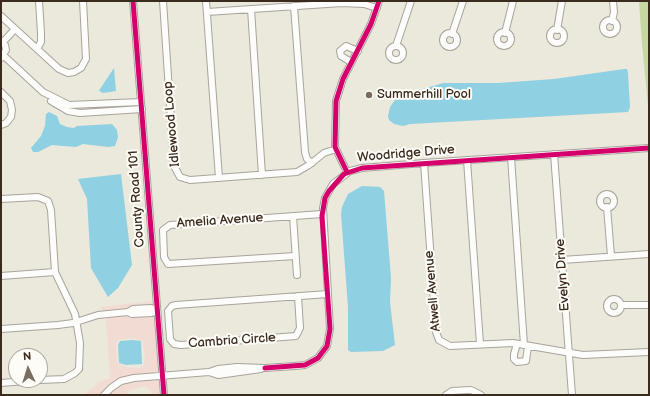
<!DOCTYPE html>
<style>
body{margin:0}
#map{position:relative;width:650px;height:396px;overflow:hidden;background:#ebe8dc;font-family:"Balsamiq Sans",sans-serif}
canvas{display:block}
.frame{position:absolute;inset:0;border:2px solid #3b2a1e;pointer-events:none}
.north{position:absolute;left:8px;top:348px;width:40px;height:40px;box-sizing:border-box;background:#fdfcf7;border:1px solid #afa8a0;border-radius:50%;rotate:356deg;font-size:11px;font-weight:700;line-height:16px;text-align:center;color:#3b2a1e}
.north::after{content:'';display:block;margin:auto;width:14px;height:18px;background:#796c60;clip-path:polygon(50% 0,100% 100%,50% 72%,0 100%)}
</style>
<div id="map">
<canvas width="650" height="396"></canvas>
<div class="frame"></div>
<div class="north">N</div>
</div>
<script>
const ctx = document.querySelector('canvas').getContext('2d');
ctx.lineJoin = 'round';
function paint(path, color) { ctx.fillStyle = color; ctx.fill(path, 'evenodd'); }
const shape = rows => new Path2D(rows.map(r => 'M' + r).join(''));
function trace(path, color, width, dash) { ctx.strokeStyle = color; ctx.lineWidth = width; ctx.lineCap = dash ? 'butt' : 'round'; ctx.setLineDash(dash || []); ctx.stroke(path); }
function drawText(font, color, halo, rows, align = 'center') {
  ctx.font = font + ' "Balsamiq Sans",sans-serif'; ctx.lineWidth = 4; ctx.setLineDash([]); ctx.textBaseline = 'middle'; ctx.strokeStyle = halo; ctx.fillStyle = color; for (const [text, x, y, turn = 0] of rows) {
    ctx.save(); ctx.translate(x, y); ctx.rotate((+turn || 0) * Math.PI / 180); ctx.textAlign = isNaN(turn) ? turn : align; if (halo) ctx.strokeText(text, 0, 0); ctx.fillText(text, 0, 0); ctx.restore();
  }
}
paint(shape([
 [154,301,160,373,134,375,100,395,84,395,98,383,110,378,106,320,101,307],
 [133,338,143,341,145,360,144,365,140,368,125,367,117,363,116,345,118,340],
 [161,378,162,395,152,395,151,390,145,386,133,389,124,395,107,395,122,383,134,380]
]), '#f2dbd2');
paint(shape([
 [639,1,649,1,649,116,642,44]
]), '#c6d8a2');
paint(shape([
 [114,68,116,91,103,93,99,91,100,89],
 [624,69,627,69,628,73,630,107,628,112,410,124,403,126,394,124,389,120,388,116,390,107,397,97,443,83,498,83,554,79],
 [49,112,57,116,60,124,67,127,74,128,77,126,112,124,117,130,118,137,115,146,108,147,83,144,76,147,52,145,38,152,33,152,31,148,41,136,45,126,46,114],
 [121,174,132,265,118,288,108,297,91,268,87,199,78,179],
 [362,186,380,187,384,191,391,278,390,302,395,345,383,351,351,352,348,350,348,307,341,214,342,207,348,194],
 [133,340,141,341,142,364,126,365,119,363,118,345,120,341]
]), '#8fd0e2');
const minor = shape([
 [133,1,164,395],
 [163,1,174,166,180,177,190,180,297,172,309,165,324,153,336,149],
 [206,1,219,178],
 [294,6,305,152,307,159,312,163],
 [251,9,262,175],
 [207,12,342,3,364,4,377,8],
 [1,16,59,69,68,73,74,72,81,68,86,59,83,1],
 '603 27a7 7 0 1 1 14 0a7 7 0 1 1-14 0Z',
 [612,21,614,12,613,1],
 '550 36a7 7 0 1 1 14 0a7 7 0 1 1-14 0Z',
 [557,30,562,1],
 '497 39a7 7 0 1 1 14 0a7 7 0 1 1-14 0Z',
 [505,33,513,1],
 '443 40a7 7 0 1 1 14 0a7 7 0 1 1-14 0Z',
 [452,34,463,1],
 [1,41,5,45,6,50,1,58],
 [3,42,15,29],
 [396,46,411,1],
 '389 53a7 7 0 1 1 14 0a7 7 0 1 1-14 0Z',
 [37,49,41,42,41,33,39,1],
 [4,56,43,92,69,105,141,102],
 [351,62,341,56,340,51,346,46,358,51],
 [1,92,10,101,12,110,11,117,6,123,1,125],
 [51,101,68,111,80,113,142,109],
 [554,154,572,395],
 [511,157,524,345],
 [467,160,480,344],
 [424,163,436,332,439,340,450,346,513,343,583,355,649,352],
 [347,172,335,147,336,101,343,79,371,24,379,1],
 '600 201a7 7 0 1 1 14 0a7 7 0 1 1-14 0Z',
 [1,199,38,197,48,201,51,210,55,272,75,314,80,343,79,369,75,373,64,379,40,380],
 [607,207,611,256],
 [293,216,297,275],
 [295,256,168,264,164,257,163,230,170,225,322,214],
 [562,260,649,254],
 [1,276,55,272],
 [298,296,300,328,296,336,181,345,174,344,170,339,168,311,172,306,176,305,328,294],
 '607 306a7 7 0 1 1 14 0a7 7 0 1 1-14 0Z',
 [621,305,649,305],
 [128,312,132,314,152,313,157,310],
 [1,329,58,325,73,323,98,315,128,312,133,309,151,308,157,310],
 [517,344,514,354,514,359,517,362,526,361,528,346],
 [209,372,218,375,261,369],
 [1,383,38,380],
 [104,395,111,388,121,381,134,378,209,372,218,369,237,367,265,368,295,366,305,365,318,358,327,346,330,329,323,208,325,198,333,184,350,171,362,168,424,163,649,148],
 [446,395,452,391,471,390,481,395]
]);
trace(minor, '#a8a49c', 8);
trace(minor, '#fcfcfa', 6);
trace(shape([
 [133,1,164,395],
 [347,172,335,147,336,101,343,79,371,24,379,1],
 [265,368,305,365,318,358,327,346,330,329,322,216,325,198,329,191,344,174,362,168,649,148]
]), '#d6006c', 5);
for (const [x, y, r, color] of [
 [369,95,4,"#796c60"]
]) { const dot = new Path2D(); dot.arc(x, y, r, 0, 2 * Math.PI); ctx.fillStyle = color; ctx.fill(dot); trace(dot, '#fdfcf7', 1.5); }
drawText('13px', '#3b2a1e', '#fdfcf7', [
 ["Summerhill Pool",377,95]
], 'left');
drawText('13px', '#3b2a1e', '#fdfcf7', [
 ["Idlewood Loop",172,124,-95],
 ["Woodridge Drive",406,154,-5],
 ["County Road 101",137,199,-94],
 ["Amelia Avenue",220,221,-4],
 ["Evelyn Drive",563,275,-94],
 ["Atwell Avenue",433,291,-95],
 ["Cambria Circle",232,341,-4]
]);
</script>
